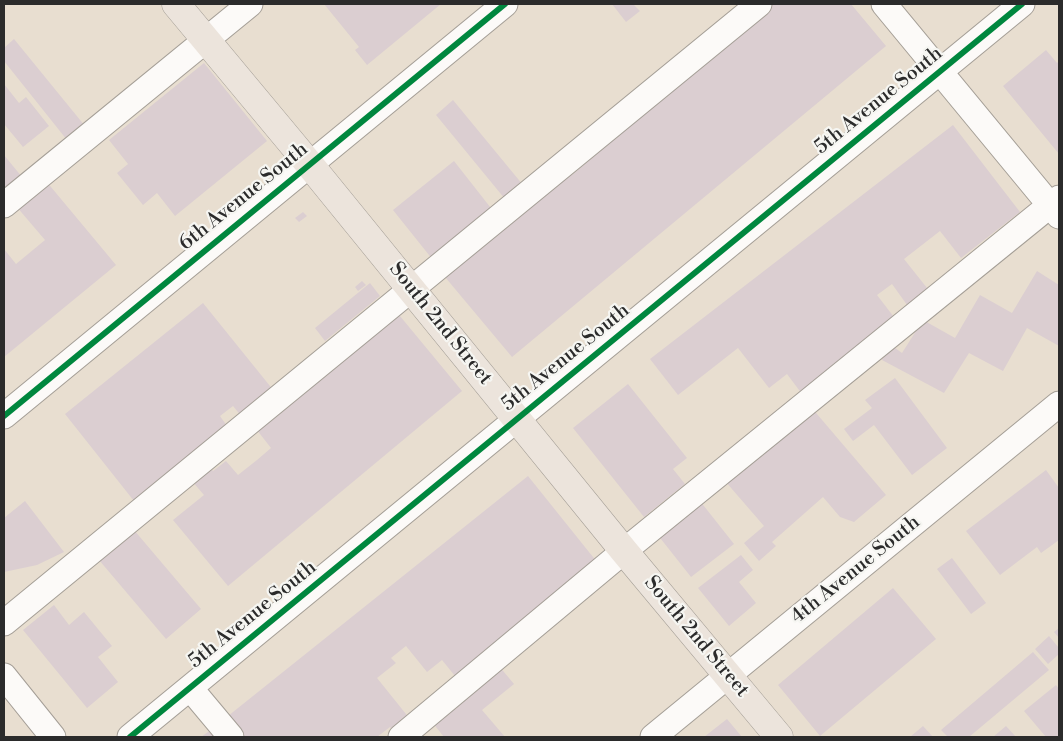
<!DOCTYPE html>
<style>
body{margin:0}
#map{position:relative;width:1063px;height:741px;overflow:hidden;background:#e8ded0;font-family:"Libre Bodoni",serif}
canvas{display:block}
.frame{position:absolute;inset:0;border:5px solid #2b2b2b;pointer-events:none}
</style>
<div id="map">
<canvas width="1063" height="741"></canvas>
<div class="frame"></div>
</div>
<script>
const ctx = document.querySelector('canvas').getContext('2d');
ctx.lineJoin = 'round';
function paint(path, color) { ctx.fillStyle = color; ctx.fill(path, 'evenodd'); }
const shape = rows => new Path2D(rows.map(r => 'M' + r).join(''));
function trace(path, color, width, dash) { ctx.strokeStyle = color; ctx.lineWidth = width; ctx.lineCap = dash ? 'butt' : 'round'; ctx.setLineDash(dash || []); ctx.stroke(path); }
function drawText(font, color, halo, rows, align = 'center') {
  ctx.font = font + ' "Libre Bodoni",serif'; ctx.lineWidth = 4.5; ctx.setLineDash([]); ctx.textBaseline = 'middle'; ctx.strokeStyle = halo; ctx.fillStyle = color; for (const [text, x, y, turn = 0] of rows) {
    ctx.save(); ctx.translate(x, y); ctx.rotate((+turn || 0) * Math.PI / 180); ctx.textAlign = isNaN(turn) ? turn : align; if (halo) ctx.strokeText(text, 0, 0); ctx.fillText(text, 0, 0); ctx.restore();
  }
}
paint(shape([
 [324,4,441,4,367,65,355,50,359,47],
 [612,4,635,4,634,5,640,11,626,22],
 [769,4,851,4,886,46,512,357,440,271,565,167,572,175,630,126,626,123],
 [14,39,85,126,67,140,4,61,4,48],
 [1046,50,1057,63,1059,61,1059,154,1003,86],
 [204,63,267,141,175,216,157,193,143,205,117,173,128,164,109,140],
 [4,84,19,103,26,97,49,126,23,147,4,124],
 [453,100,523,185,505,199,436,115],
 [953,125,1020,212,961,258,940,231,904,259,931,293,910,309,892,284,877,295,897,321,802,394,787,374,769,388,738,348,678,395,650,359],
 [4,155,22,177,4,192],
 [454,161,494,212,433,260,393,210],
 [46,181,116,265,4,357,4,249,16,264,45,240,16,206],
 [303,212,307,216,299,222,295,218],
 [1037,271,1059,285,1059,346,1027,328,1003,371,969,353,944,393,882,360,891,345,902,353,923,320,955,338,980,295,1012,313],
 [362,281,366,285,358,291,355,287],
 [370,283,380,296,325,341,315,328],
 [203,303,274,391,242,417,233,406,220,416,227,426,134,501,65,414],
 [395,310,462,391,228,586,173,520,204,495,191,480,209,466,213,471,226,461,238,475,257,460,271,448,253,425,268,413,273,419,288,407,284,402],
 [895,378,947,448,912,475,874,425,853,441,844,429,872,408,865,400],
 [628,384,687,458,673,469,685,484,644,517,573,428],
 [811,407,886,495,854,522,840,517,823,497,772,542,776,546,759,561,744,543,764,526,725,481],
 [1046,470,1059,488,1059,540,1041,553,1037,547,1000,575,966,531],
 [528,476,597,562,455,676,442,660,427,672,406,646,391,658,396,663,377,678,410,719,394,732,390,727,377,737,245,737,228,716],
 [25,501,64,552,37,565,4,572,4,518],
 [700,501,734,544,691,577,657,534],
 [134,530,201,609,166,639,99,560],
 [741,555,753,570,739,582,756,603,729,626,698,588],
 [952,558,986,603,971,614,937,569],
 [893,588,936,639,820,736,778,685],
 [54,605,69,625,84,612,112,646,98,657,118,682,87,708,23,630],
 [1059,628,1059,638,1054,632],
 [1049,636,1059,648,1059,654,1048,664,1035,649],
 [1033,652,1049,670,969,737,948,737,941,730],
 [499,666,514,684,482,710,505,737,444,737,432,722],
 [1056,685,1059,689,1059,737,1046,737,1024,711],
 [727,719,742,737,704,737],
 [923,726,933,737,910,737],
 [1006,726,1016,737,993,737],
 [212,729,219,737,201,737]
]), '#dbced1');
const minor = shape([
 [884,4,1059,216],
 [4,205,250,4],
 [4,416,505,4],
 [4,623,759,4],
 [4,676,53,737],
 [190,688,231,737],
 [130,737,1022,4],
 [401,737,624,551,1059,198],
 [653,737,1059,404]
]);
const major = shape([
 [176,4,310,165,624,551,779,737]
]);
trace(minor, '#a49e96', 27);
trace(major, '#a49e96', 29);
trace(minor, '#fcfaf8', 25);
trace(major, '#ece4dc', 28);
trace(shape([
 [4,416,505,4],
 [130,737,1022,4]
]), '#00873e', 6);
drawText('20px', '#2b2b2b', '#f6f6f2', [
 ["5th Avenue South",879,101,-39],
 ["6th Avenue South",244,197,-39],
 ["South 2nd Street",440,324,51],
 ["5th Avenue South",566,358,-39],
 ["4th Avenue South",856,570,-39],
 ["5th Avenue South",253,615,-39],
 ["South 2nd Street",696,637,50]
]);
</script>
